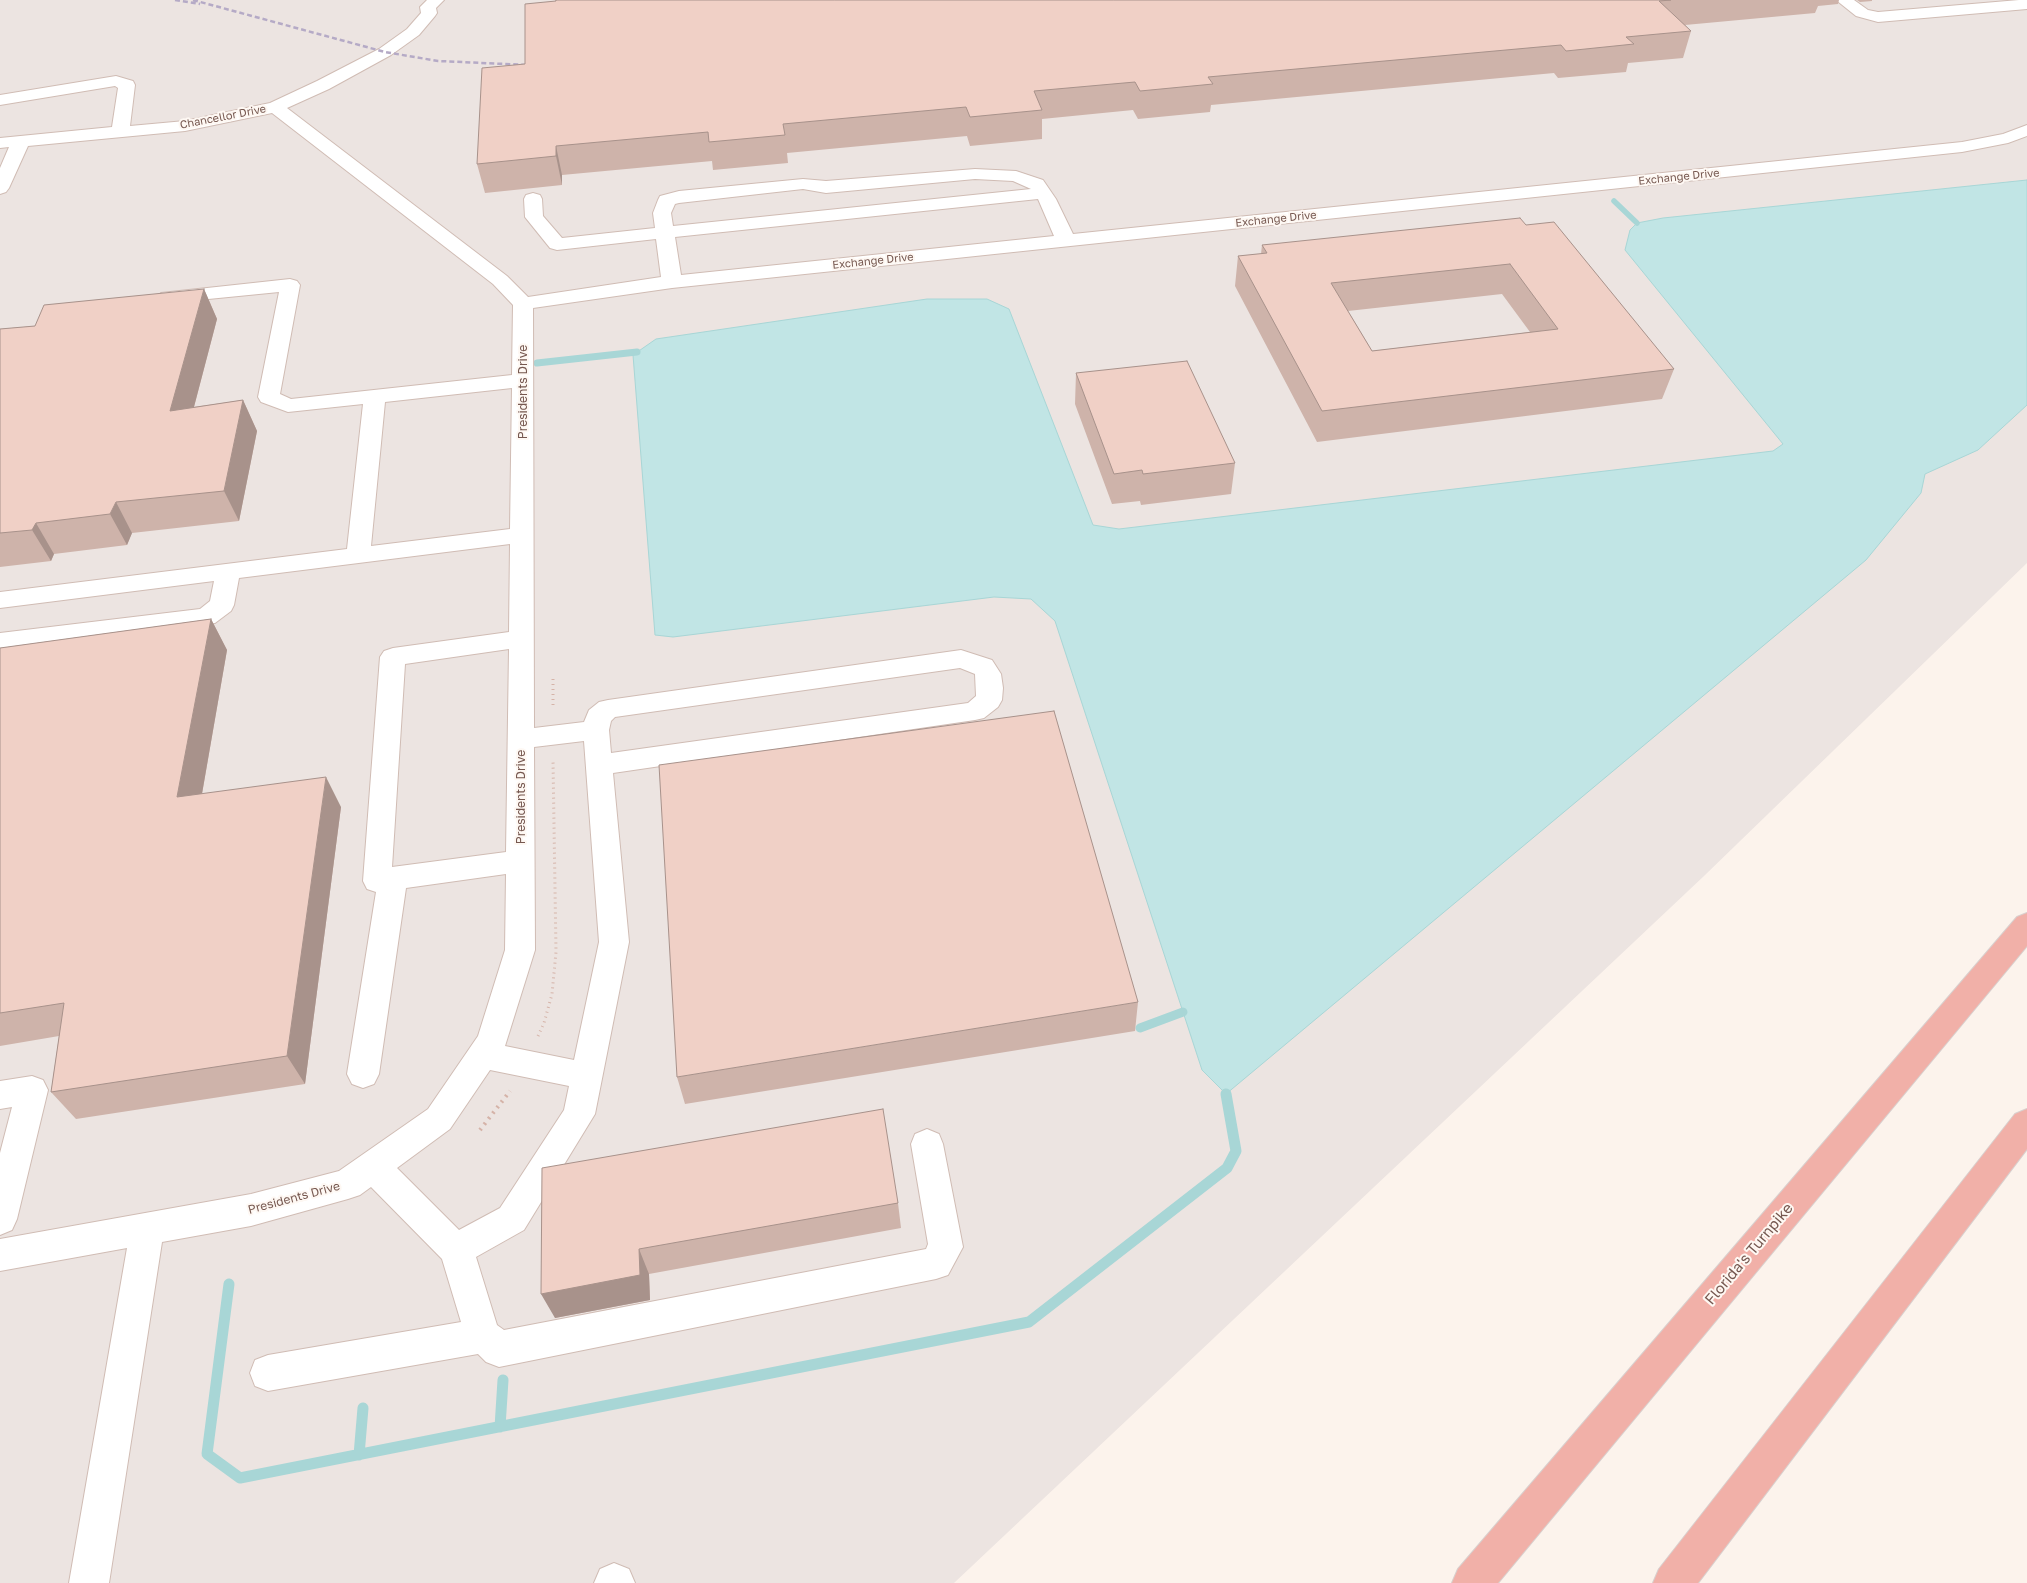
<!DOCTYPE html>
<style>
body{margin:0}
canvas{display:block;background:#fcf3ec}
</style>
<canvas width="2027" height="1583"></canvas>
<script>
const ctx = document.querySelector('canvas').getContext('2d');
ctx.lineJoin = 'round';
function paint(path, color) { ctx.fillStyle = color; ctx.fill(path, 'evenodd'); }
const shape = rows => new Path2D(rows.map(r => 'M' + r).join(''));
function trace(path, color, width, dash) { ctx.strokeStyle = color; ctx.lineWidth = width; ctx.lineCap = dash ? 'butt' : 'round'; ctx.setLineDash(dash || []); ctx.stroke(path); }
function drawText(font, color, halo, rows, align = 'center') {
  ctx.font = font + ' "Golos Text",sans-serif'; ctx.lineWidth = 4; ctx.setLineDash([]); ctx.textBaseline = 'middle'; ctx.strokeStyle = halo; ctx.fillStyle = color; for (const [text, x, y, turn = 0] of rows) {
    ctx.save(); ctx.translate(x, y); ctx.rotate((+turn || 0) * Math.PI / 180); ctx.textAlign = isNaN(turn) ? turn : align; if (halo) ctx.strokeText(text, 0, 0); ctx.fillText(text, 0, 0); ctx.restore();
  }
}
paint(shape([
 [0,0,2027,0,2027,563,1704,876,954,1583,0,1583]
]), '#ece4e1');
const water = shape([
 [2027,180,2027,405,1978,450,1925,474,1921,493,1866,560,1226,1094,1202,1070,1055,621,1031,599,994,597,673,637,655,635,633,355,656,339,927,299,987,299,1009,309,1093,525,1119,529,1773,451,1783,444,1625,250,1630,230,1637,223,1663,218,2027,180]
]);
paint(water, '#c1e5e5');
trace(water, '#a8d6d6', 1);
trace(shape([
 [1614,201,1637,223]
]), '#a8d6d6', 5.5);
trace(shape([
 [537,363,637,352]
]), '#a8d6d6', 7);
trace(shape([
 [1140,1028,1183,1012]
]), '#a8d6d6', 9);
trace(shape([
 [229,1284,207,1454,240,1478,1029,1322,1227,1168,1236,1151,1226,1094],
 [500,1427,503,1380],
 [359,1455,363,1408]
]), '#a8d6d6', 11);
const minor = shape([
 [427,0,444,0,436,8,437,13,435,16,419,35,391,55,329,89,287,108,507,276,528,297,661,277,656,239,557,250,550,248,525,217,524,199,526,195,533,193,540,195,542,199,543,216,562,238,655,228,653,213,658,200,660,196,679,191,803,179,826,181,975,169,1016,171,1043,180,1056,199,1073,234,1962,142,2003,134,2027,125,2027,136,2008,143,1962,152,672,288,533,308,534,728,584,722,589,710,599,702,608,700,961,650,992,660,1001,674,1003,688,1002,700,998,707,984,718,975,720,613,773,629,942,595,1114,524,1230,476,1257,497,1325,504,1330,926,1249,928,1244,911,1144,915,1134,927,1129,939,1134,943,1144,963,1247,948,1275,936,1279,499,1367,486,1362,478,1354,268,1391,255,1386,250,1373,255,1360,268,1355,461,1322,442,1259,371,1187,360,1195,348,1199,251,1226,162,1242,109,1583,69,1583,127,1248,0,1271,0,1239,251,1194,339,1171,428,1109,478,1036,505,950,506,874,406,888,379,1074,374,1084,363,1088,352,1084,347,1074,376,892,367,889,363,881,380,657,384,651,393,648,509,632,510,544,239,578,234,605,231,611,215,623,0,651,0,633,200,609,210,601,214,581,0,608,0,592,347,549,363,404,288,412,261,402,258,397,279,292,168,303,161,301,158,297,161,293,290,279,297,281,300,285,280,394,291,399,512,375,513,305,493,284,272,113,185,131,28,146,9,188,6,192,0,194,0,168,9,147,0,148,0,138,112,127,118,88,115,86,0,105,0,95,116,76,133,81,135,85,130,126,185,121,270,103,317,81,379,49,407,29,421,13,420,7,427,0],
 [975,179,1013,181,1031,189,673,226,671,213,675,204,679,203,803,189,826,193,975,179],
 [1038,199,1054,236,681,275,675,237,1038,199],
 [512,388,510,529,371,546,385,402,512,388],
 [509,649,506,852,392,867,405,664,509,649],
 [960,668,975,674,976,696,968,703,611,753,609,730,611,721,615,717,960,668],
 [584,741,599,942,574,1060,505,1046,535,950,534,747,584,741],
 [490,1070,569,1086,564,1110,500,1208,459,1230,397,1168,450,1129,490,1070],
 [1836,0,1854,0,1868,10,1878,12,2019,0,2027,0,2027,9,1878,22,1856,16,1836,0],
 [32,1076,43,1080,48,1090,17,1219,12,1230,0,1235,0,1153,12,1107,0,1109,0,1081,32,1076],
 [614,1563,629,1569,635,1583,594,1583,600,1569,614,1563]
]);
const highway = shape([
 [2027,913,2027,946,1498,1583,1452,1583,1458,1569,2017,917,2027,913],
 [2027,1109,2027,1149,1698,1583,1653,1583,1659,1569,2015,1114,2027,1109]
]);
trace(minor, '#d0bcb4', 2);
trace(highway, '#d9d0ce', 2);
trace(shape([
 [553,679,553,709],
 [538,1036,544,1023,552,994,556,952,553,760]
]), '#d5b3a8', 3, [1, 4]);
trace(shape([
 [480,1130,510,1091]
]), '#d5b3a8', 4, [2, 5]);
paint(minor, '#fff');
paint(highway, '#f1b0a8');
trace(shape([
 [175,0,200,4],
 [193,0,385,52,438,61,528,65]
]), '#b5aac6', 2.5, [5, 3]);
paint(shape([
 [556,0,1839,0,1838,4,1818,6,1815,13,1685,25,1691,31,1683,58,1628,63,1626,72,1558,78,1554,73,1211,105,1210,112,1138,119,1133,110,1042,119,1042,139,970,146,967,136,787,153,788,163,713,170,712,161,562,175,562,185,485,193,477,164],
 [1857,0,1872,0,1872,1,1860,2],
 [1526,225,1674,369,1662,399,1317,442,1235,286,1238,256,1261,254,1262,245],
 [1502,294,1530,332,1372,351,1348,311],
 [204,289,217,319,194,407,243,400,257,431,239,521,132,533,127,545,54,554,51,561,0,567,0,329,35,326],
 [1076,373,1235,463,1231,494,1141,505,1140,501,1112,504,1075,404],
 [211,619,227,650,202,794,341,807,305,1084,76,1119,51,1092,59,1036,0,1046,0,648],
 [1138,1002,1135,1031,685,1104,677,1077],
 [542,1168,898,1203,901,1228,649,1274,650,1300,555,1318]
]), '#ceb3aa');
paint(shape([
 [556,146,562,175,562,185,556,156],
 [204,289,217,319,185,441,170,411],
 [243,400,257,431,239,521,224,491],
 [116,502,132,533,127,545,110,514],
 [36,523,54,554,51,561,32,530],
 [211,619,227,650,196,828,177,797],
 [326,777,341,807,305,1084,287,1056],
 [639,1249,649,1274,650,1300,555,1318,541,1294]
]), '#a8928b');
const building = shape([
 [556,0,1671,0,1659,1,1691,31,1626,37,1634,44,1566,51,1561,45,1208,77,1213,84,1140,91,1135,82,1034,91,1042,110,970,117,966,107,783,124,785,135,709,142,708,132,556,146,556,156,477,164,482,68,525,64,525,4,556,1,556,0],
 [1520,218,1526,225,1554,222,1674,369,1322,411,1238,256,1267,253,1262,245,1520,218],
 [1510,264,1558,329,1372,351,1331,283,1510,264],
 [204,289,170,411,243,400,224,491,116,502,110,514,36,523,32,530,0,533,0,329,35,326,44,305,204,289],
 [1187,361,1235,463,1143,474,1142,470,1114,474,1076,373,1187,361],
 [211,619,177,797,326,777,287,1056,51,1092,64,1003,0,1013,0,648,211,619],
 [1054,711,1138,1002,677,1077,659,765,1054,711],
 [883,1109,898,1203,639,1249,640,1275,541,1294,542,1168,883,1109]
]);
paint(building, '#f0d0c6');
trace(building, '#a8928b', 1);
drawText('11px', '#765850', '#fef8f3', [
 ["Chancellor Drive",223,117,-11],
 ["Exchange Drive",1679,177,-6],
 ["Exchange Drive",1276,219,-6],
 ["Exchange Drive",873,261,-6]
]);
drawText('12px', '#765850', '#fef8f3', [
 ["Presidents Drive",523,392,-90],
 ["Presidents Drive",521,797,-90],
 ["Presidents Drive",294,1198,-15]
]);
drawText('15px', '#765850', '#fef8f3', [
 ["Florida's Turnpike",1749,1254,-50]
]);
</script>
